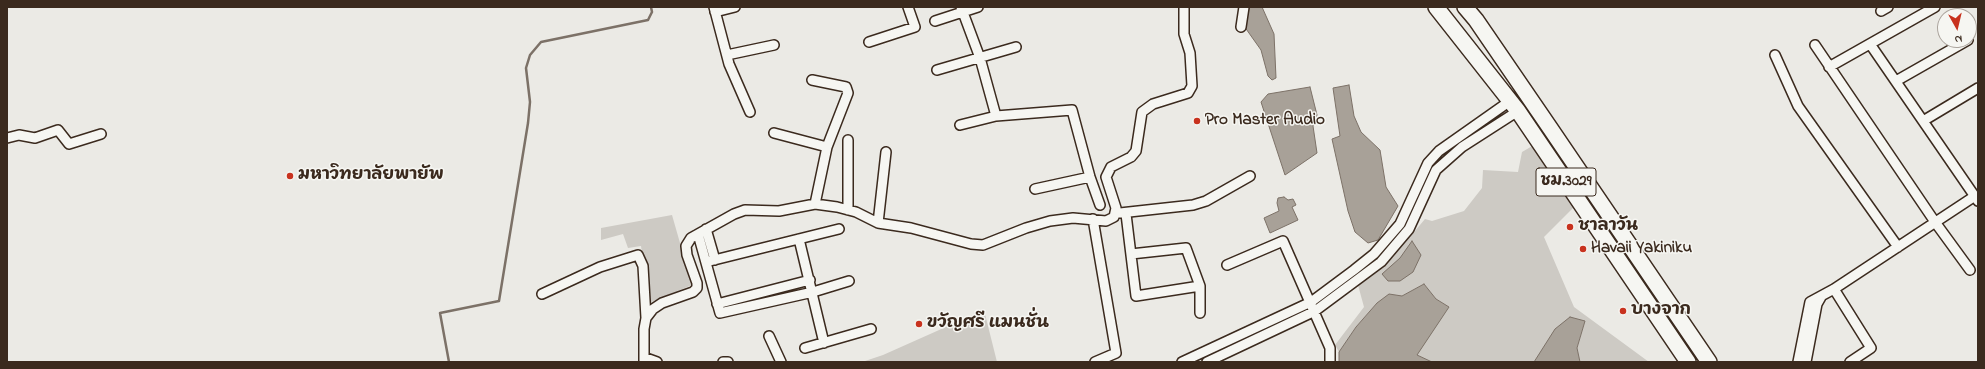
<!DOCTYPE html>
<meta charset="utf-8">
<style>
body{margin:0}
#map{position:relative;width:1985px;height:369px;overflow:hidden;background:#ebeae5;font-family:"Indie Flower",sans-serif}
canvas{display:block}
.frame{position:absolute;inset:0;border:8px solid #3b2a1e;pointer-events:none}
.north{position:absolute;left:1937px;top:8px;width:40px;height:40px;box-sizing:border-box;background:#f6f6f2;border:1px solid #aba49d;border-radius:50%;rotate:172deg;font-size:11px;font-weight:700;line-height:16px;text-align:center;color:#3b2a1e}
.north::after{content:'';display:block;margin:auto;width:14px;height:18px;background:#c8321e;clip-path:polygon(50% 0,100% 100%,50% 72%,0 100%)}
</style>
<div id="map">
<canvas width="1985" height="369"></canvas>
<div class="frame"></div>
<div class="north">N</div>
</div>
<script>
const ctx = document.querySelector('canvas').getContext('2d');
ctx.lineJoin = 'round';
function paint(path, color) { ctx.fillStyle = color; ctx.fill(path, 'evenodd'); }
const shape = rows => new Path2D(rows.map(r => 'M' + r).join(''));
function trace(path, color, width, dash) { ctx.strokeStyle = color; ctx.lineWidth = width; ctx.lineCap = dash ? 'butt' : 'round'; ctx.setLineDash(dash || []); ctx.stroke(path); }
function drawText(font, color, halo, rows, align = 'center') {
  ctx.font = font + ' "Indie Flower","Playpen Sans Thai",sans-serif'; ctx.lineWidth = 3; ctx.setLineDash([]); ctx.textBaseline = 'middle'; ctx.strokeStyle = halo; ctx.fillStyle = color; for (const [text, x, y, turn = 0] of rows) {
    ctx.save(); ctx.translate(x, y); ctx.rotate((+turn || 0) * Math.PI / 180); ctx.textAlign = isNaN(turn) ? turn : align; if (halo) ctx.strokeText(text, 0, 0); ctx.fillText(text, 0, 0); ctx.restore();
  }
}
paint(shape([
 [1534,145,1575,206,1544,237,1574,307,1649,362,1580,362,1577,349,1585,321,1534,362,1432,362,1416,355,1449,307,1436,299,1424,284,1402,296,1377,303,1356,327,1339,352,1335,345,1364,307,1358,285,1393,257,1425,219,1432,221,1464,211,1482,188,1483,170,1518,172,1522,152],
 [672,215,692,285,649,303,641,246,628,248,623,234,601,240,601,228],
 [984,310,997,362,862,362,883,355]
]), '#cdcac4');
const water = shape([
 [1248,7,1262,7,1274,34,1276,78,1272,80,1268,76,1261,50,1244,26,1248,7],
 [1349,85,1354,116,1361,132,1380,150,1386,187,1398,206,1378,240,1368,243,1355,232,1348,211,1332,139,1340,136,1333,88,1349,85],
 [1310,87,1317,115,1313,126,1317,153,1285,175,1261,102,1268,94,1310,87],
 [1284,197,1288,200,1293,199,1296,205,1292,207,1298,220,1270,233,1264,218,1279,211,1277,203,1278,198,1284,197],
 [1412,241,1421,255,1413,272,1400,281,1388,281,1382,274,1400,258,1412,241],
 [1424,284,1436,299,1449,307,1417,355,1432,362,1339,362,1339,352,1356,327,1377,303,1389,294,1402,296,1424,284],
 [1570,317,1585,321,1577,348,1580,362,1534,362,1555,329,1570,317]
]);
paint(water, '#a8a198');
trace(water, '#7c7167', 1);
trace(shape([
 [449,362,440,313,499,301,528,123,530,102,526,68,530,55,541,42,648,20,652,12,651,7]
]), '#7c7167', 2.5);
const street = shape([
 [714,7,729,64,750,112],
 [961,7,980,58,996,116],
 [1881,11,1888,7],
 [715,12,735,7],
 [935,21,978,7],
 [1241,27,1244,7],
 [869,42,915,27,908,7],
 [1870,44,1978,201],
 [1815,45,1935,222,1970,270],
 [727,55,774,45],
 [1775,55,1798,106,1898,247],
 [1829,67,1935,7],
 [937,70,1016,47],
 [812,80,846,87,848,93,827,147,815,204],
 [1896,81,1968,40],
 [1923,121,1978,88],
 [960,125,996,116,1072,110,1090,177,1100,205],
 [774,133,827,147],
 [7,138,19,135,35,138,58,130,69,144,101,134],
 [848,140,848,210],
 [1035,189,1090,177],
 [1120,213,1193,205,1206,201,1250,176],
 [1126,214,1136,296,1200,286],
 [1093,219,1116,353,1095,362],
 [878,223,886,152],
 [706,229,715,260],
 [698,234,720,313,813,292,849,281],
 [799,239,824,343],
 [1131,254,1186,248,1200,286,1200,313],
 [706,262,839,229],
 [1227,265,1283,241,1330,348,1330,362],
 [1834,289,1871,348,1850,362],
 [542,294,600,267,638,255,643,266,646,318],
 [717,304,810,280],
 [769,336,781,362],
 [805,348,871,329],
 [646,358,657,362],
 [644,362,644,329,646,318,653,309,662,303,693,292,697,288,697,283,687,255,686,246,691,238,734,214,745,210,779,211,815,204,837,207,856,212,878,223,911,228,971,244,983,245,1026,228,1050,221,1073,218,1106,221,1114,217,1116,208,1106,177,1111,167,1131,157,1136,151,1142,112,1153,104,1188,93,1192,86,1190,53,1184,34,1184,7],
 [723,362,728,362],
 [1182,362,1311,302,1354,270,1374,254,1400,224,1428,163,1439,151,1510,101],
 [1207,362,1315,311,1381,262,1409,229,1436,170,1462,147,1518,111],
 [1798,362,1810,302,1834,289,1975,196],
 [1806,362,1817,304,1821,297]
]);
const primary = shape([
 [1436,7,1518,111,1688,362],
 [1465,7,1476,20,1550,128,1709,362]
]);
trace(street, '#3b2a1e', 12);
trace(primary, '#3b2a1e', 18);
trace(street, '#f6f6f2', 9);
trace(primary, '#f6f6f2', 15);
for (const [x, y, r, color] of [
 [1197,121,4,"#c8321e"],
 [290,176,4,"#c8321e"],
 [1570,227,4,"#c8321e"],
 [1583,249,4,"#c8321e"],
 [1623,311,4,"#c8321e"],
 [919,324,4,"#c8321e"]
]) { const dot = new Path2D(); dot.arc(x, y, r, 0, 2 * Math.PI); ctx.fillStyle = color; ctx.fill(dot); trace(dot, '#f6f6f2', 1.5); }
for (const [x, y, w] of [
 [1566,182,60]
]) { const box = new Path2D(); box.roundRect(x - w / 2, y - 14, w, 28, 3); ctx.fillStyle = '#f6f6f2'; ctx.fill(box); trace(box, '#3b2a1e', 1); }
drawText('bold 16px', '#3b2a1e', null, [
 ["ชม.3029",1566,182]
]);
drawText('bold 17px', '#3b2a1e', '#f6f6f2', [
 ["Pro Master Audio",1205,121],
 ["มหาวิทยาลัยพายัพ",298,176],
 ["ชาลาวัน",1578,227],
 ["Havaii Yakiniku",1591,249],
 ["บางจาก",1631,311],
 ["ขวัญศรี แมนชั่น",927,324]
], 'left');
</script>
